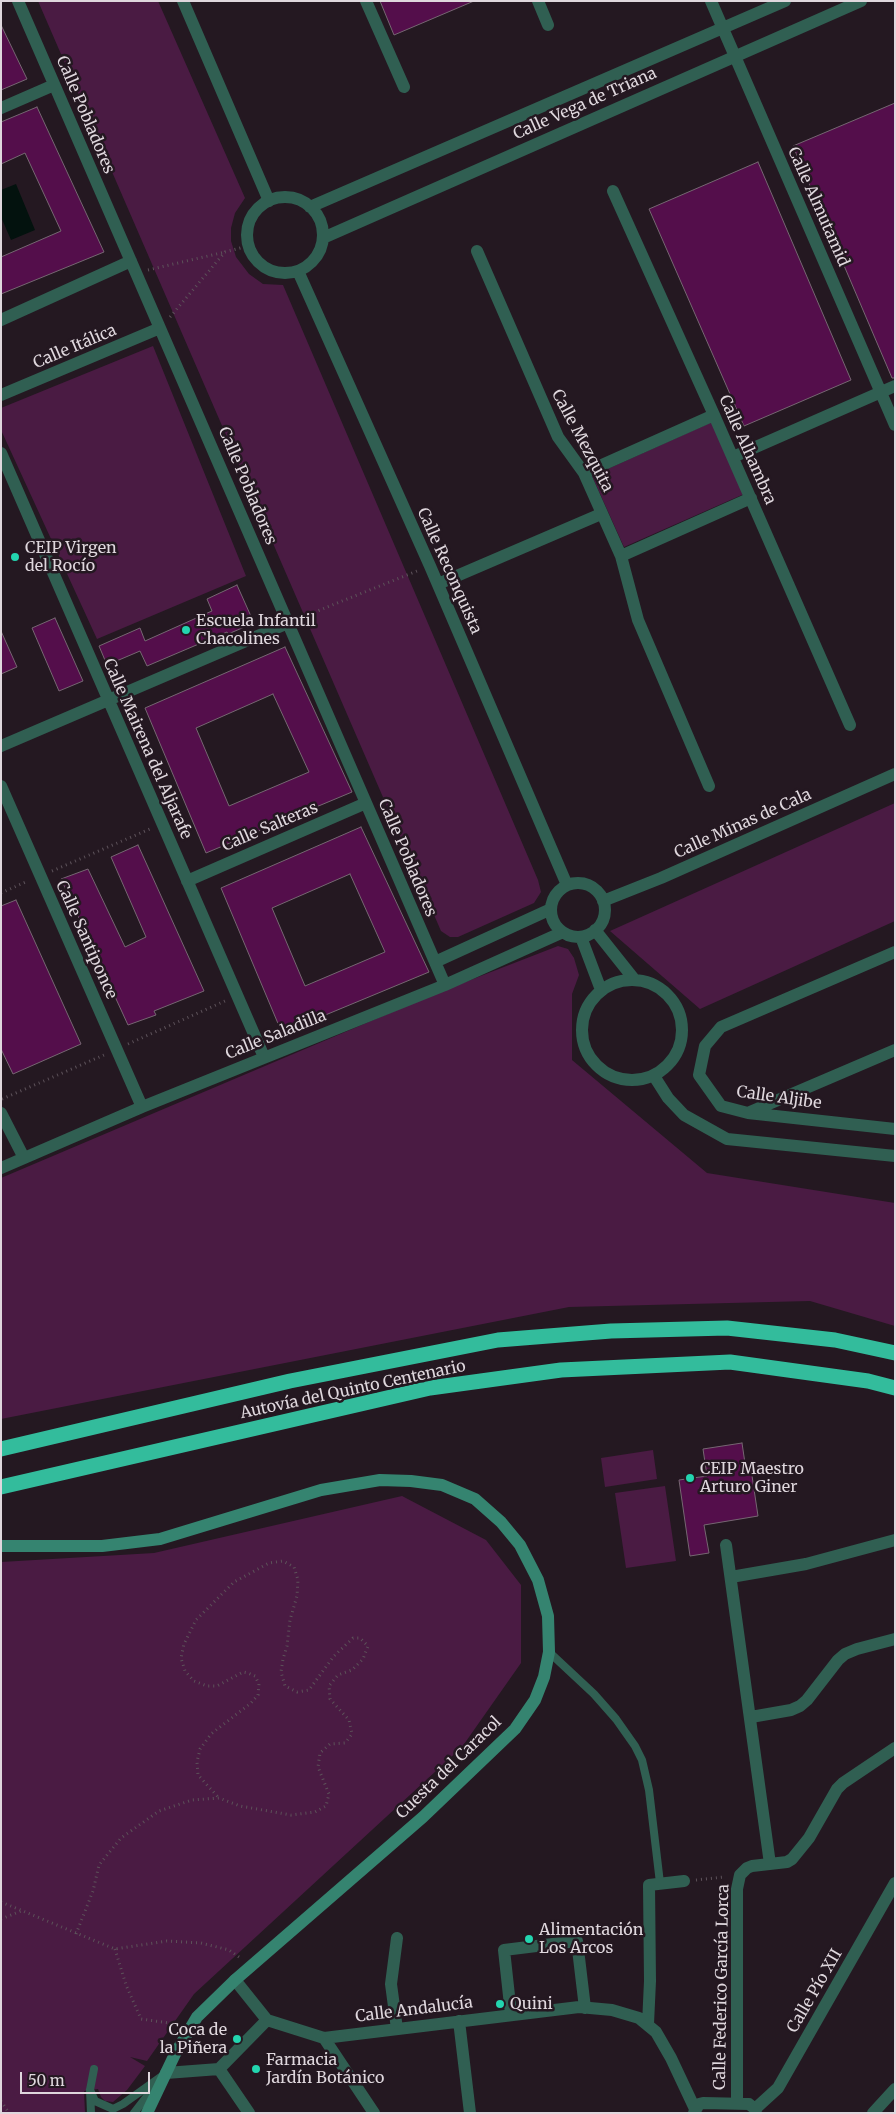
<!DOCTYPE html>
<meta charset="utf-8">
<style>
body{margin:0}
#map{position:relative;width:896px;height:2114px;overflow:hidden;background:#241821;font-family:Merriweather,serif}
canvas{display:block}
.frame{position:absolute;inset:0;border:2px solid #dfd7dd;pointer-events:none}
.scale{position:absolute;left:20px;top:2072px;width:130px;height:22px;box-sizing:border-box;border:2px solid #dfd7dd;border-top:0;padding-left:6px;font-size:15px;line-height:18px;white-space:nowrap;color:#dfd7dd;-webkit-text-stroke:4px #241821;paint-order:stroke}
</style>
<div id="map">
<canvas width="896" height="2114"></canvas>
<div class="frame"></div>
<div class="scale">50 m</div>
</div>
<script>
const ctx = document.querySelector('canvas').getContext('2d');
ctx.lineJoin = 'round';
function paint(path, color) { ctx.fillStyle = color; ctx.fill(path, 'evenodd'); }
const shape = rows => new Path2D(rows.map(r => 'M' + r).join(''));
function trace(path, color, width, dash) { ctx.strokeStyle = color; ctx.lineWidth = width; ctx.lineCap = dash ? 'butt' : 'round'; ctx.setLineDash(dash || []); ctx.stroke(path); }
function drawText(font, color, halo, rows, align = 'center') {
  ctx.font = font + ' Merriweather,serif'; ctx.lineWidth = 5; ctx.setLineDash([]); ctx.textBaseline = 'middle'; ctx.strokeStyle = halo; ctx.fillStyle = color; for (const [text, x, y, turn = 0] of rows) {
    ctx.save(); ctx.translate(x, y); ctx.rotate((+turn || 0) * Math.PI / 180); ctx.textAlign = isNaN(turn) ? turn : align; if (halo) ctx.strokeText(text, 0, 0); ctx.fillText(text, 0, 0); ctx.restore();
  }
}
paint(shape([
 [38,1,158,1,245,198,235,213,231,228,231,241,236,257,249,274,263,284,283,285,538,880,541,892,534,903,458,937,450,937,441,931],
 [153,346,246,576,97,639,1,430,1,408],
 [712,422,744,494,624,547,592,476],
 [895,803,895,921,700,1009,610,931],
 [558,946,568,949,574,958,579,975,572,994,572,1060,707,1173,895,1203,895,1326,810,1301,569,1307,1,1419,1,1178,437,993],
 [653,1450,657,1479,605,1487,601,1458],
 [665,1486,676,1561,626,1568,615,1493],
 [402,1496,486,1540,521,1585,521,1663,462,1747,194,1994,147,2061,130,2057,145,2066,127,2090,113,2102,105,2101,101,2097,98,2089,84,2091,85,2113,1,2113,1,1562,154,1553]
]), '#4a1b43');
paint(shape([
 [16,184,35,230,11,240,1,217,1,190]
]), '#03120e');
const building = shape([
 [380,1,474,1,394,35,380,1],
 [1,25,27,79,1,90,1,25],
 [895,103,895,378,892,378,793,146,895,103],
 [37,107,104,252,1,294,1,257,61,231,25,153,1,164,1,122,37,107],
 [758,162,851,380,744,426,649,209,758,162],
 [237,585,254,623,228,634,227,632,147,666,140,651,107,665,99,646,140,628,145,641,212,611,207,599,237,585],
 [55,618,83,681,59,691,32,628,55,618],
 [1,631,17,667,1,674,1,631],
 [285,647,352,792,206,853,145,708,285,647],
 [273,694,309,772,229,806,196,728,273,694],
 [361,827,429,972,282,1033,221,888,361,827],
 [350,874,385,952,305,986,272,908,350,874],
 [138,845,204,991,154,1011,156,1015,128,1025,61,879,88,869,125,947,146,937,111,857,138,845],
 [16,900,81,1044,13,1074,1,1049,1,906,16,900],
 [742,1443,746,1470,751,1469,758,1516,704,1525,709,1553,690,1556,679,1480,707,1476,703,1449,742,1443]
]);
paint(building, '#540e4b');
trace(building, '#766772', 1);
trace(shape([
 [148,270,225,252],
 [170,317,225,252,248,246],
 [300,618,417,571],
 [52,871,150,829],
 [1,893,28,881],
 [128,1044,225,1001],
 [2,1099,104,1055],
 [696,1880,724,1877],
 [1,1902,115,1949,167,1941,201,1943,229,1950,239,1957],
 [1,1919,21,1911],
 [76,1934,93,1891,99,1865,121,1838,159,1811,192,1800,219,1798,240,1806,291,1815,315,1812,326,1806,329,1794,318,1767,320,1753,330,1744,345,1743,352,1734,349,1720,330,1699,329,1686,338,1675,352,1670,363,1659,368,1646,360,1638,353,1638,334,1656,309,1690,297,1692,285,1686,281,1672,283,1659,287,1646,290,1620,297,1596,298,1580,294,1567,283,1561,269,1563,234,1582,196,1620,184,1644,181,1658,185,1671,194,1681,207,1686,217,1686,243,1672,248,1673,255,1676,259,1684,258,1695,251,1703,211,1734,200,1749,197,1762,198,1775,219,1798],
 [115,1949,126,1985,141,2019,176,2024],
 [1,2101,9,2113]
]), '#5d525a', 3, [1, 4]);
trace(shape([
 [549,1652,594,1694,616,1719,635,1746,642,1760,649,1790,660,1883],
 [90,2090,95,2101,113,2109,123,2104,162,2076],
 [91,2113,90,2090,94,2069],
 [134,2113,155,2086]
]), '#305f52', 8);
trace(shape([
 [18,1,445,985],
 [183,1,269,201],
 [366,1,404,87],
 [538,1,548,25],
 [711,1,895,425],
 [1,108,54,85],
 [613,191,714,415,850,725],
 '247 235a38 38 0 1 1 76 0a38 38 0 1 1-76 0Z',
 [310,207,785,1],
 [323,238,861,1],
 [477,251,558,437,584,473,621,556,638,620,709,786],
 [298,271,430,566,567,885],
 [1,320,131,261],
 [1,395,160,328],
 [1,453,264,1057],
 [733,457,895,386],
 [584,473,714,415],
 [621,556,751,498],
 [438,584,601,514],
 [1,746,288,623],
 [1,786,142,1107],
 [187,881,366,803],
 '551 910a27 27 0 1 1 54 0a27 27 0 1 1-54 0Z',
 [603,901,661,878,895,774],
 [595,930,634,979],
 [581,937,601,990],
 [895,952,721,1027,705,1046,699,1075,721,1106,748,1113,895,1129],
 [435,962,551,909],
 '582 1030a50 50 0 1 1 100 0a50 50 0 1 1-100 0Z',
 [654,1076,668,1098,684,1115,727,1139,895,1156],
 [750,1112,895,1050],
 [1,1113,24,1158],
 [1,1168,142,1107,445,985,563,932],
 [726,1545,770,1864],
 [731,1577,806,1564,895,1540],
 [751,1717,791,1710,800,1706,807,1700,838,1660,845,1654,857,1649,895,1639],
 [235,1980,267,2020],
 [511,2014,504,1950,577,1941,585,2008],
 [267,2020,324,2038,579,2007,612,2010,639,2018,656,2032,671,2058,695,2109],
 [459,2021,470,2113],
 [648,2024,650,1981,649,1885,684,1881],
 [397,2029,391,1984,397,1938],
 [324,2038,374,2113],
 [219,2069,249,2113],
 [166,2073,219,2069,267,2020],
 [737,2103,737,1889,740,1875,747,1868,752,1866,787,1862,792,1859,809,1838,837,1789,843,1783,895,1748],
 [755,2109,778,2088,895,1883],
 [694,2113,699,2104,703,2103,749,2104,755,2109,756,2113],
 [873,2113,895,2089]
]), '#305f52', 12);
trace(shape([
 [1,1546,102,1546,160,1539,321,1490,380,1480,411,1481,442,1485,475,1499,501,1522,520,1545,538,1580,548,1616,549,1652,544,1677,535,1700,515,1729,423,1817,235,1980,197,2017,175,2054,147,2113]
]), '#358470', 12);
trace(shape([
 [1,1449,290,1381,498,1340,611,1331,727,1328,835,1340,895,1353],
 [1,1487,430,1388,561,1370,730,1362,868,1381,895,1388]
]), '#33bc9c', 15);
for (const [x, y, r, color] of [
 [15,557,5,"#23d5af"],
 [186,630,5,"#23d5af"],
 [690,1478,5,"#23d5af"],
 [529,1939,5,"#23d5af"],
 [500,2004,5,"#23d5af"],
 [237,2039,5,"#23d5af"],
 [256,2069,5,"#23d5af"]
]) { const dot = new Path2D(); dot.arc(x, y, r, 0, 2 * Math.PI); ctx.fillStyle = color; ctx.fill(dot); trace(dot, '#241821', 2); }
drawText('16px', '#dfd7dd', '#241821', [
 ["Calle Vega de Triana",585,104,-24],
 ["Calle Pobladores",85,115,67],
 ["Calle Almutamid",818,207,66],
 ["Calle Itálica",75,347,-23],
 ["Calle Mezquita",582,441,62],
 ["Calle Alhambra",747,450,66],
 ["Calle Pobladores",247,486,67],
 ["Calle Reconquista",449,571,66],
 ["Calle Mairena del Aljarafe",147,749,66],
 ["Calle Minas de Cala",743,824,-24],
 ["Calle Salteras",270,827,-23],
 ["Calle Pobladores",407,858,67],
 ["Calle Santiponce",86,940,66],
 ["Calle Saladilla",276,1035,-22],
 ["Calle Aljibe",779,1098,8],
 ["Autovía del Quinto Centenario",353,1390,-12],
 ["Cuesta del Caracol",449,1768,-44],
 ["Calle Federico García Lorca",722,1987,-89],
 ["Calle Pío XII",815,1991,-60],
 ["Calle Andalucía",414,2010,-7]
]);
drawText('16px', '#dfd7dd', '#241821', [
 ["CEIP Virgen",25,548],
 ["del Rocío",25,566],
 ["Escuela Infantil",196,621],
 ["Chacolines",196,639],
 ["CEIP Maestro",700,1469],
 ["Arturo Giner",700,1487],
 ["Alimentación",539,1930],
 ["Los Arcos",539,1948],
 ["Quini",510,2004],
 ["Coca de",227,2030,"right"],
 ["la Piñera",227,2048,"right"],
 ["Farmacia",266,2060],
 ["Jardín Botánico",266,2078]
], 'left');
</script>
